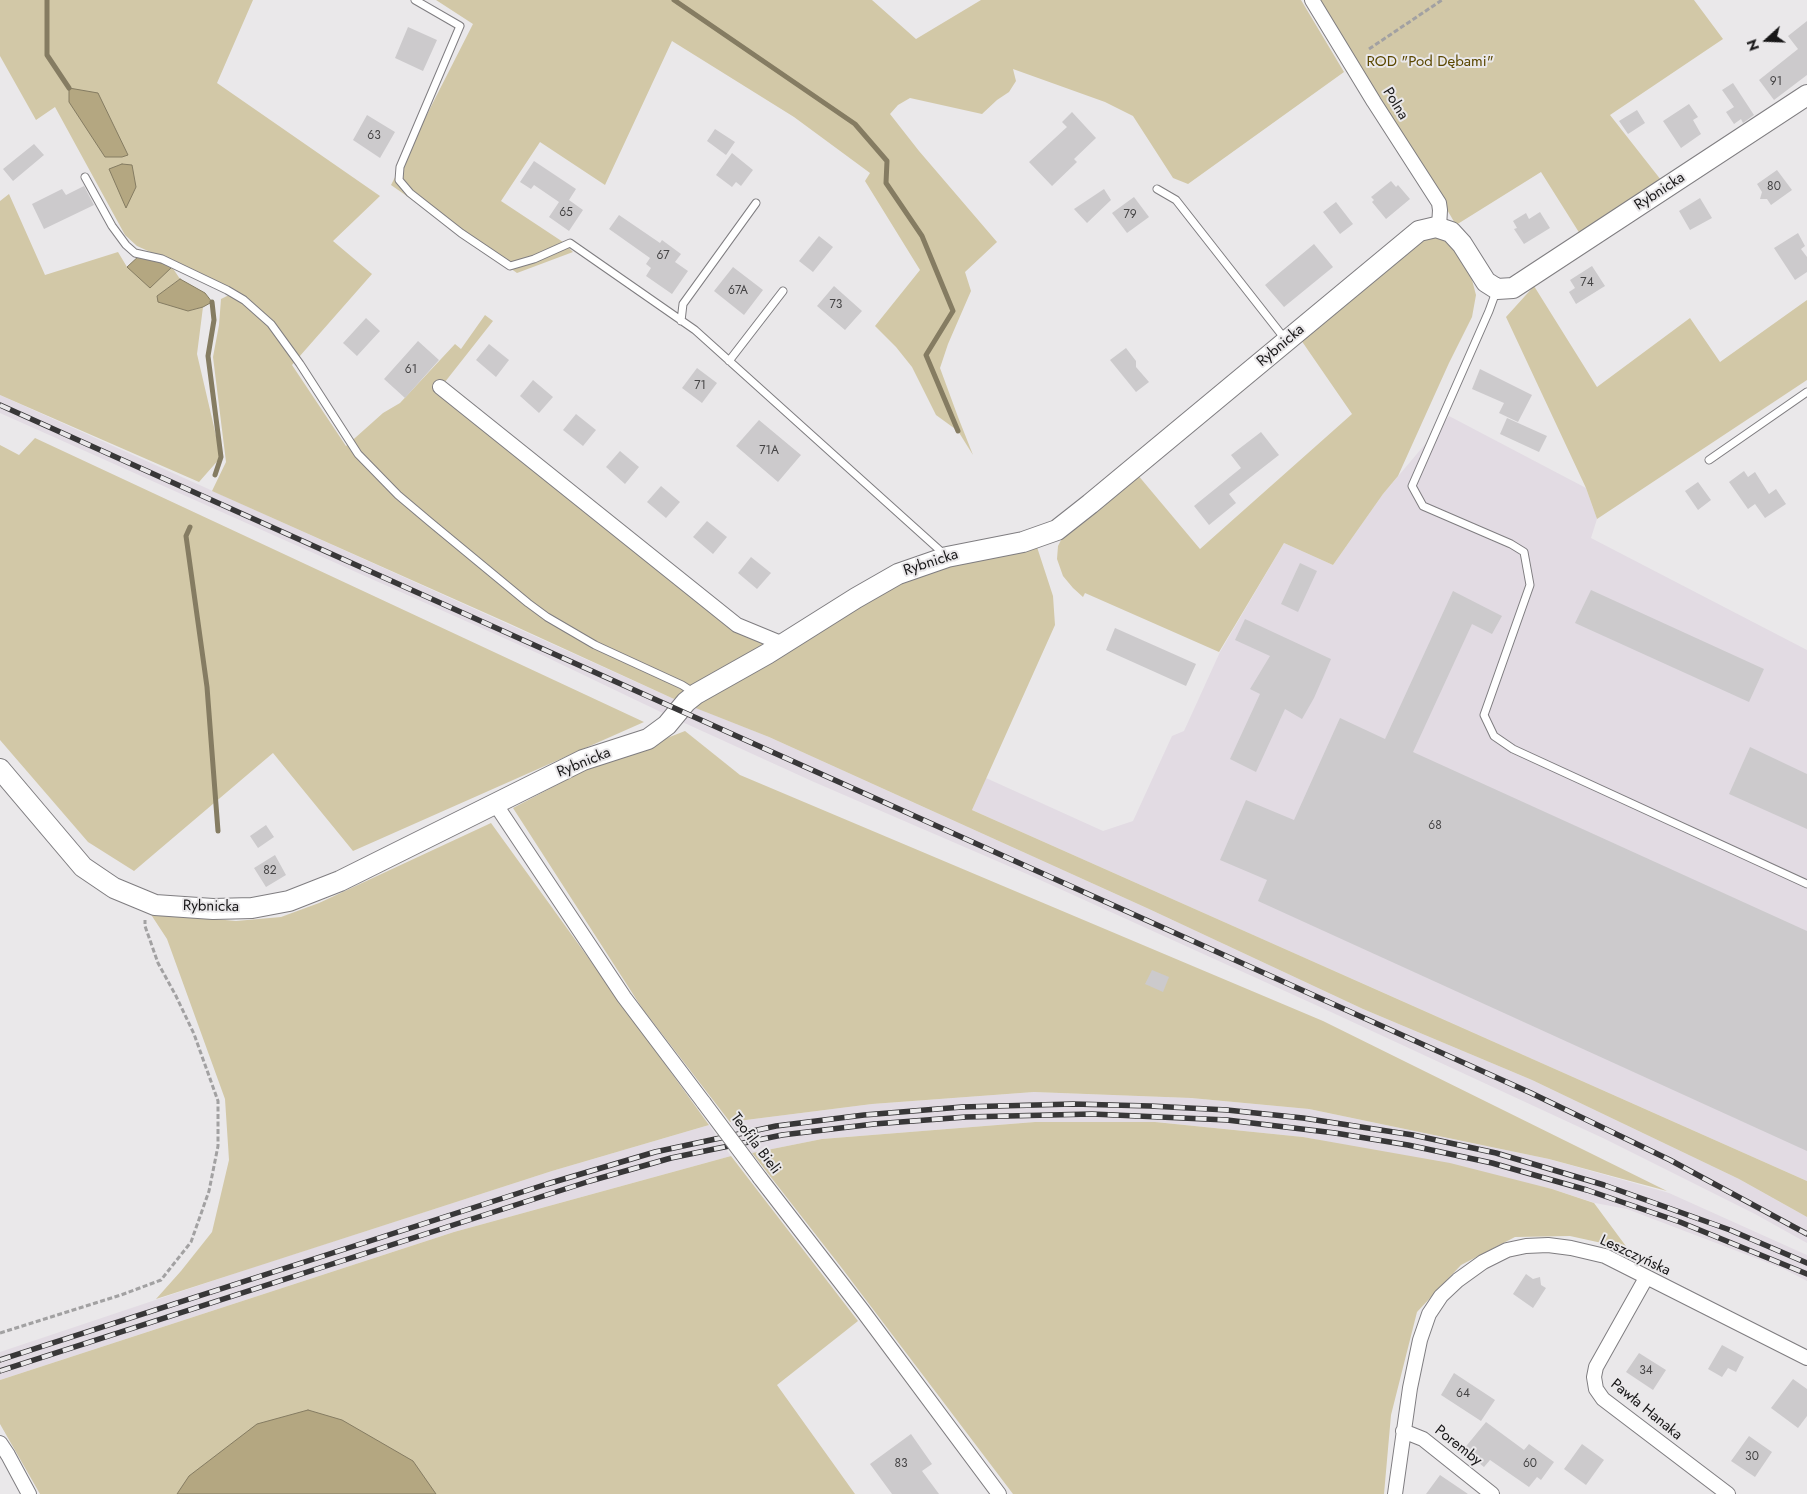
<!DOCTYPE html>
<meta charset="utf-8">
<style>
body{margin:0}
#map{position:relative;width:1807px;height:1494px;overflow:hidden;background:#eae8ea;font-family:Jost,sans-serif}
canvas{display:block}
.north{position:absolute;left:1742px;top:15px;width:50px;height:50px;-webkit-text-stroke:4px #eae8ea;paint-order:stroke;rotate:250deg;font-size:14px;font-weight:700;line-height:20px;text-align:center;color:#181718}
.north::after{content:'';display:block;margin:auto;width:18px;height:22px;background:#181718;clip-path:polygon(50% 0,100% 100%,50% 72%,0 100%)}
</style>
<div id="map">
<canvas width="1807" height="1494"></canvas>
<div class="north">N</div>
</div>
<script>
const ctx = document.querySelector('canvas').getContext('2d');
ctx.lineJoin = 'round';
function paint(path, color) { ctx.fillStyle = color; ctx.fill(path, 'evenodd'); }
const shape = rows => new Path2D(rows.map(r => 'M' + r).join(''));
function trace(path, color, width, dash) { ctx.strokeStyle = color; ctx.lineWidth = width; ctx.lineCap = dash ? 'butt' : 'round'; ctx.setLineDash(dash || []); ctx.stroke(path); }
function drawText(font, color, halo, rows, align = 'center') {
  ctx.font = font + ' Jost,sans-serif'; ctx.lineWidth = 4; ctx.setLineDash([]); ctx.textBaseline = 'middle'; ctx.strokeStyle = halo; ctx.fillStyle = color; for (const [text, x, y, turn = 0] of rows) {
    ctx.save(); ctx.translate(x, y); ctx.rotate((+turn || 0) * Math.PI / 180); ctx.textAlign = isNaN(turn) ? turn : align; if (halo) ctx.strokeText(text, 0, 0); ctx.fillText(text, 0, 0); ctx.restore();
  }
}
paint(shape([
 [0,395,674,699,769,737,1149,909,1363,1009,1532,1080,1739,1179,1807,1217,1807,1243,1755,1214,1605,1139,1318,1006,1027,874,814,782,667,715,544,656,0,413],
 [1449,416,1586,488,1597,519,1591,538,1807,650,1807,1181,972,810,986,778,1103,831,1133,821,1172,736,1184,731,1220,652,1284,543,1333,565,1383,494],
 [1034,1092,1191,1098,1309,1109,1549,1159,1669,1193,1789,1247,1807,1255,1807,1281,1784,1269,1627,1209,1595,1203,1552,1189,1303,1137,1155,1122,1035,1122,822,1139,752,1153,730,1122,872,1104],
 [709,1125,731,1156,454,1232,0,1380,0,1352,257,1266,552,1171]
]), '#e2dbe3');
paint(shape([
 [0,0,253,0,217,83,380,196,333,241,372,274,292,365,346,446,383,413,400,403,455,344,461,349,485,315,493,321,441,387,768,643,674,699,508,623,212,491,226,462,213,357,219,325,221,299,237,291,137,246,125,235,55,107,36,120,0,56],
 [436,0,872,0,916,39,981,0,1301,0,1344,72,1188,184,1173,178,1133,116,1105,102,1013,69,1016,81,1009,92,997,100,982,114,910,98,898,105,890,114,919,151,997,242,965,272,971,291,948,344,940,368,958,417,973,455,958,431,936,415,912,367,896,347,875,326,920,270,865,181,870,173,794,117,672,41,605,185,540,142,501,201,563,242,573,252,517,273,391,185,473,24],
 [1320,0,1694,0,1723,39,1610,115,1661,180,1580,234,1541,172,1456,225,1410,147],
 [9,194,45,275,118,252,127,267,172,267,180,279,158,296,188,311,203,307,197,354,221,457,199,482,0,395,0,201],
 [1445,236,1471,276,1476,295,1472,317,1449,363,1398,476,1383,494,1333,565,1284,543,1219,652,1085,593,1083,597,1073,588,1063,576,1057,559,1058,546,1063,536,1137,474,1200,549,1352,414,1301,340,1415,241],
 [1534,286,1597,387,1690,318,1720,362,1807,300,1807,380,1597,519,1586,488,1506,317],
 [35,438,644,722,353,851,273,753,134,871,88,842,0,740,0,445,19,455],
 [1037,547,1053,596,1055,625,972,810,1807,1181,1807,1217,1739,1179,1532,1080,1363,1009,1149,909,769,737,693,707,812,635,913,576,954,561],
 [685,731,740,775,1323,1021,1667,1191,1549,1159,1309,1109,1191,1098,1034,1092,872,1104,730,1122,642,1008,513,808,585,770],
 [491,823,709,1125,552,1171,156,1299,181,1271,212,1232,229,1160,225,1099,167,939,150,913,236,921,281,917,319,903],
 [1035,1122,1155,1122,1303,1137,1450,1163,1552,1189,1594,1203,1631,1253,1620,1247,1570,1236,1515,1237,1461,1265,1417,1312,1391,1415,1384,1494,1013,1494,841,1267,752,1153,822,1139],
 [731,1156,858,1321,777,1385,855,1494,40,1494,0,1424,0,1380,454,1232]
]), '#d2c8a7');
const water = shape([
 [69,88,98,93,128,155,122,157,105,157,69,102,69,88],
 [122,164,132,165,136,187,126,208,109,169,122,164],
 [140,255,172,267,150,288,127,267,140,255],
 [180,279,205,293,212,302,203,307,188,311,158,302,157,296,180,279],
 [308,1410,342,1420,413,1461,436,1494,177,1494,189,1476,257,1424,308,1410]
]);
paint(water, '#b4a781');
trace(water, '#857c62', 1);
trace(shape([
 [47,0,47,55,69,88],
 [674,0,855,124,887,161,886,183,922,236,953,311,926,355,958,431],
 [212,302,214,320,208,356,221,457,215,475],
 [190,527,186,536,207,687,218,831]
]), '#857c62', 5);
paint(shape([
 [1807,21,1807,75,1774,100,1759,80,1798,49,1788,36],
 [408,27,437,40,423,71,395,58],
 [1733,83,1754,115,1743,123,1741,119,1734,124,1726,112,1734,107,1722,90],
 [1689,104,1698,117,1693,120,1701,134,1681,148,1663,121],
 [1637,110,1645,123,1628,134,1619,121],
 [1072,112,1096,138,1074,159,1077,162,1052,186,1029,162,1067,127,1062,122],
 [367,115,395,132,380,158,353,140],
 [715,129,735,142,726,155,707,141],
 [34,144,44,155,13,181,3,169],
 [732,153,753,170,741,186,736,182,732,187,716,175],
 [534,161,576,189,569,200,583,210,569,231,549,217,559,202,534,185,531,189,520,182],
 [1777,170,1792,190,1771,205,1767,199,1760,199,1762,192,1757,184],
 [1391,181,1396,187,1398,185,1410,199,1386,219,1372,202,1374,200,1371,197],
 [84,186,94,205,44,229,32,204,62,189,66,195],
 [1104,189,1111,200,1087,223,1074,209],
 [1134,197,1149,217,1127,233,1112,213],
 [1700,198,1712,218,1690,230,1679,211],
 [1336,202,1353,224,1340,234,1323,212],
 [1540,212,1550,228,1524,244,1514,229,1517,228,1513,221,1526,213,1529,219],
 [619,215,660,243,662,240,681,254,675,262,688,271,672,294,646,276,651,268,646,264,650,258,609,229],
 [1798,233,1805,246,1801,249,1807,257,1807,272,1795,280,1774,248],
 [819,236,833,247,813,272,799,261],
 [1314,244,1333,267,1284,307,1265,285],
 [1592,266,1605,286,1576,304,1569,292,1575,288,1570,280],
 [733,267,763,290,744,315,714,291],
 [834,286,862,311,845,330,817,306],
 [366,318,380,331,357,356,343,343],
 [418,341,439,360,405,398,384,379],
 [489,344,509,360,496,377,476,360],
 [1126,348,1136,361,1136,367,1149,382,1136,392,1110,360],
 [697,368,717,383,702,403,682,388],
 [1480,369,1532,395,1518,422,1499,413,1504,403,1472,389],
 [533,380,553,397,539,413,520,396],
 [576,414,596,430,583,446,563,430],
 [1507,418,1547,436,1539,452,1500,434],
 [759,420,801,455,778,482,736,446],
 [1261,432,1279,455,1229,494,1236,503,1209,525,1194,506,1241,468,1231,455],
 [620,451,639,467,625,484,606,467],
 [1744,471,1748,477,1755,472,1769,494,1776,489,1786,504,1765,518,1755,504,1748,509,1729,482],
 [1698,482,1711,500,1698,510,1685,491],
 [661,486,680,502,666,518,647,502],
 [707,521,727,537,713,554,693,537],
 [751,557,771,573,757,589,738,573],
 [1300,563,1317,571,1298,612,1281,604],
 [1591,590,1764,669,1749,702,1575,623],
 [1453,591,1502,616,1492,634,1472,624,1413,752,1807,931,1807,1151,1258,901,1267,880,1220,860,1246,800,1294,820,1340,718,1385,739],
 [1245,619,1331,659,1314,698,1302,719,1285,709,1256,772,1230,759,1260,694,1250,689,1270,656,1235,640],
 [1115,628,1196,664,1186,686,1106,650],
 [1750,747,1807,774,1807,829,1729,794],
 [266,825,274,837,258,848,250,836],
 [275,855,286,875,266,887,254,868],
 [1152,970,1169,977,1163,992,1145,984],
 [1526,1274,1533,1279,1540,1277,1541,1285,1546,1288,1533,1308,1513,1294],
 [1722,1345,1744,1357,1736,1372,1728,1368,1722,1377,1708,1369],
 [1639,1353,1666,1370,1653,1390,1626,1372],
 [1454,1373,1495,1400,1481,1421,1441,1395],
 [1793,1379,1807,1389,1807,1416,1798,1428,1771,1408],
 [1486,1422,1524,1450,1529,1444,1554,1462,1541,1480,1537,1477,1529,1487,1490,1460,1484,1467,1463,1450],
 [911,1434,932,1464,922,1471,939,1494,892,1494,870,1464],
 [1749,1436,1772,1452,1755,1477,1731,1461],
 [1582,1444,1604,1460,1586,1485,1564,1469],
 [1440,1475,1468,1494,1426,1494]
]), '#cccacc');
const lane = shape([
 [415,0,460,26,400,167,399,180,410,193,461,233,510,266,534,259,570,243,695,330,945,555],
 [85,177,112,226,126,245,135,253,162,259,227,290,244,300,271,324,300,364,358,454,398,495,430,522,528,603,547,617,595,645,682,685,693,692],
 [1157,189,1176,200,1285,339],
 [1497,289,1489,311,1412,486,1423,506,1511,544,1524,552,1530,585,1484,715,1494,736,1513,749,1807,884],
 [681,321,683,304,756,203],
 [729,361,783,291],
 [1709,460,1807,392]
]);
const street = shape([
 [1312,0,1374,102,1439,203,1440,210,1439,227],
 [440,387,737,625,783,644],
 [496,805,624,997,704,1103],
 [760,1178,862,1310,999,1494],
 [1646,1278,1596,1367,1594,1377,1596,1389,1603,1399,1728,1494],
 [1403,1431,1423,1439,1492,1494],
 [0,1443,8,1455,29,1494],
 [1395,1494,1410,1388,1420,1340,1429,1314,1441,1296,1458,1280,1483,1262,1507,1250,1526,1246,1548,1245,1571,1248,1605,1256,1807,1358]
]);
const secondary = shape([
 [0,769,83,867,114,888,155,905,213,909,252,908,289,901,340,881,583,760,648,739,667,725,686,702,696,694,767,654,856,598,898,574,947,557,1023,542,1057,530,1090,504,1419,231,1436,227,1451,232,1462,244,1486,282,1497,289,1513,288,1807,95]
]);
trace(lane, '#7f7d80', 9);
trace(street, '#7f7d80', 16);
trace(secondary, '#7f7d80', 22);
trace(shape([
 [1369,49,1442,0],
 [0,1333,121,1295,161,1280,191,1242,209,1191,218,1146,218,1101,194,1034,176,996,158,963,145,926,145,920]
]), '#a2a1a2', 3, [5, 2.5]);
trace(lane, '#fff', 7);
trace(street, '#fff', 14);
trace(secondary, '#fff', 20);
const rail = shape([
 [0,405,1531,1093,1670,1160,1807,1234],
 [0,1360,547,1184,655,1152,776,1126,864,1115,962,1107,1073,1104,1150,1106,1227,1110,1303,1118,1413,1135,1496,1153,1604,1185,1730,1230,1807,1263],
 [0,1371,590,1181,671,1158,782,1135,874,1124,966,1117,1092,1114,1227,1120,1335,1133,1408,1145,1492,1163,1587,1190,1680,1222,1807,1274]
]);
trace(rail, '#383738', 5.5);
trace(rail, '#eae8ea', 4, [11]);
const streetBridge = shape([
 [704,1103,760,1178]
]);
trace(streetBridge, '#7f7d80', 16, []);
trace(streetBridge, '#fff', 14);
drawText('12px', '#454445', null, [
 ["91",1776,82],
 ["63",374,136],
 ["80",1774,187],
 ["65",566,213],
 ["79",1130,215],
 ["67",663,256],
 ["74",1587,283],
 ["67A",738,291],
 ["73",836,305],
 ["61",411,370],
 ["71",700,386],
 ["71A",769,451],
 ["68",1435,826],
 ["82",270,871],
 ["34",1646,1371],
 ["64",1463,1394],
 ["30",1752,1457],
 ["83",901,1464],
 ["60",1530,1464]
]);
drawText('15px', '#5a4700', '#eae8ea', [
 ["ROD \"Pod Dębami\"",1430,62]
]);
drawText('15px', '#181718', '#eae8ea', [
 ["Polna",1395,104,58],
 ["Rybnicka",1660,192,-33],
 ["Rybnicka",1281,346,-40],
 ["Rybnicka",931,563,-18],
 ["Rybnicka",584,763,-22],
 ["Rybnicka",211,907,1],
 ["Teofila Bieli",755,1144,53],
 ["Leszczyńska",1635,1256,25],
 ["Pawła Hanaka",1646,1410,39],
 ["Poremby",1458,1446,38]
]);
</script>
